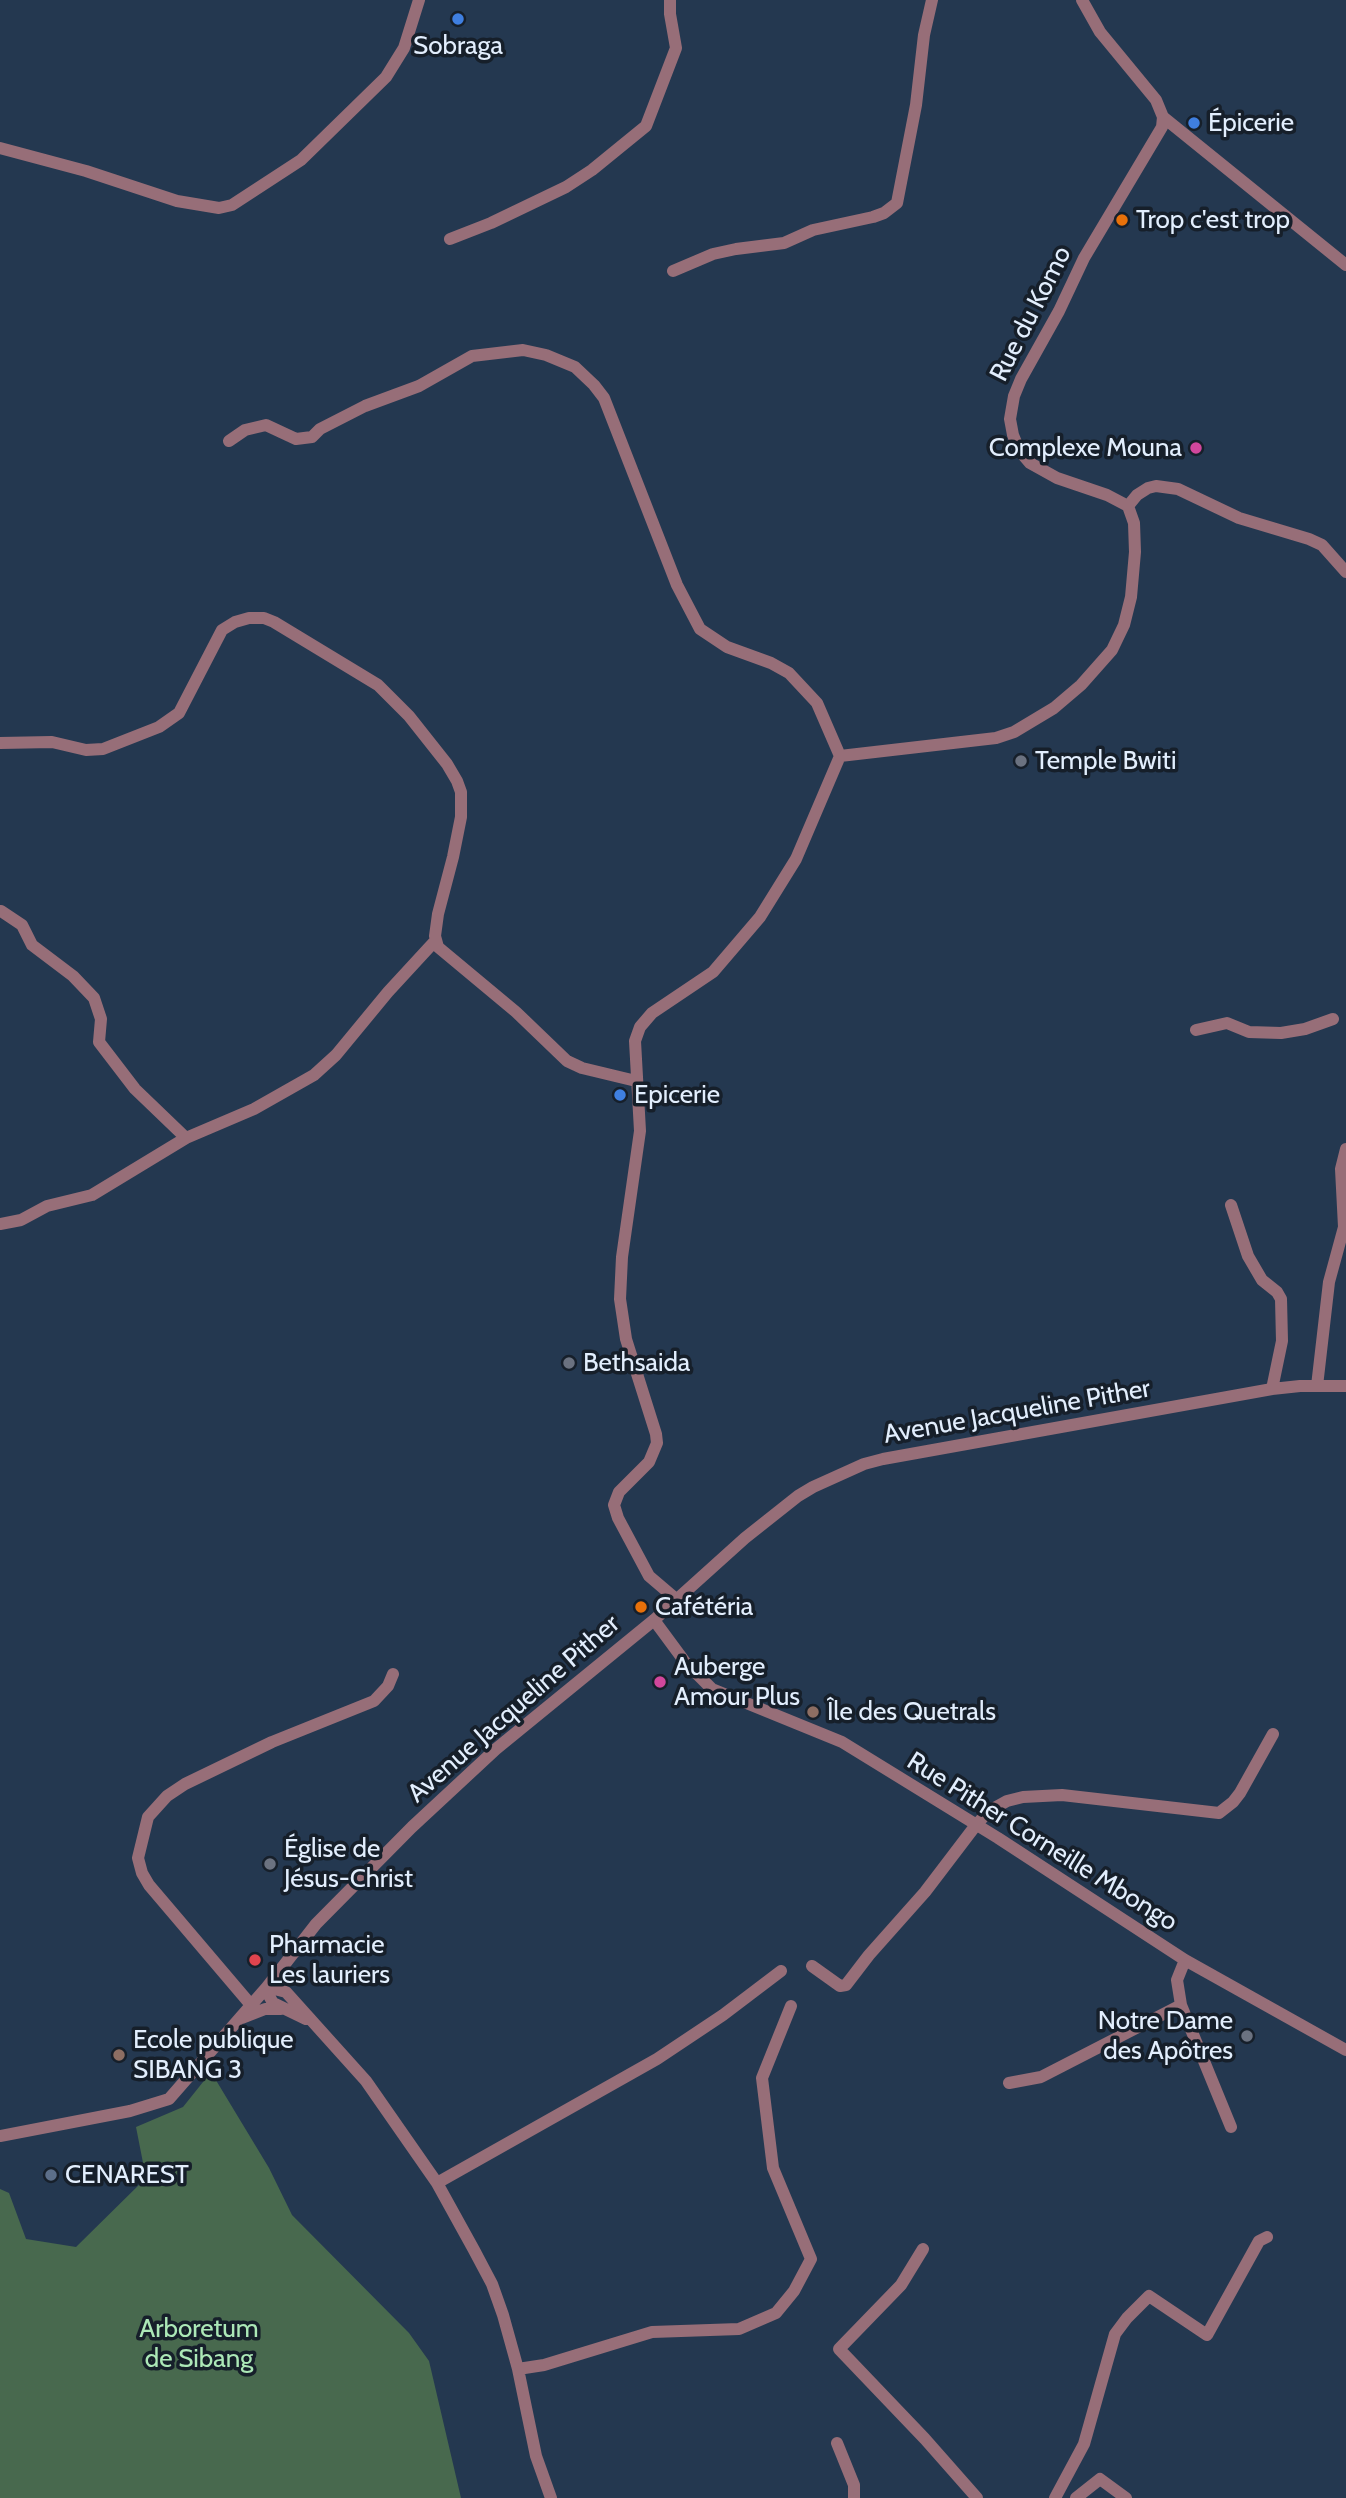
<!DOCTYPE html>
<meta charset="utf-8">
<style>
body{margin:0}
canvas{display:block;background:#243850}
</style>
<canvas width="1346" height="2498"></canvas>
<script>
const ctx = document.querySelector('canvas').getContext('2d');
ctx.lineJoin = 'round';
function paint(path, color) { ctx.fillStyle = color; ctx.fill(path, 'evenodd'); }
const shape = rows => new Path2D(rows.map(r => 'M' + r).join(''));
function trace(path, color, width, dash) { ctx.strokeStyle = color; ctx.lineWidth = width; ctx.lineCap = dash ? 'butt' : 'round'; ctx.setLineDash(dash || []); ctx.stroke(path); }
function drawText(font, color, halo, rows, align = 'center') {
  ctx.font = font + ' Cabin,sans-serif'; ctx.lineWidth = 7; ctx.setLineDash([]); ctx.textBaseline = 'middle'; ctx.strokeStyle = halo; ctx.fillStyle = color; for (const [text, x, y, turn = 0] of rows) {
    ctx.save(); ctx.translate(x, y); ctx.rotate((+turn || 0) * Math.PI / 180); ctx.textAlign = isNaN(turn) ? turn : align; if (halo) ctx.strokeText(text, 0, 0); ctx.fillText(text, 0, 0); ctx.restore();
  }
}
paint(shape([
 [211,2072,269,2168,292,2215,409,2333,429,2361,461,2498,0,2498,0,2189,9,2193,26,2239,76,2247,146,2178,136,2127,183,2107]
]), '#48694e');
trace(shape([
 [1163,117,1346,265],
 [0,148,86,171,177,201,219,208,232,205,301,160,386,77,404,48,419,0],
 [450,239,491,223,566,187,592,170,646,126,676,48,670,14,670,0],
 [673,271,713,254,736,249,784,243,813,230,873,217,884,213,897,203,916,105,924,35,932,0],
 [229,441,245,430,266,425,296,439,312,437,320,429,365,406,419,386,472,356,523,350,546,355,575,367,594,385,604,398,677,585,700,629,727,647,771,663,789,673,817,703,840,756],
 [1128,506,1137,495,1148,488,1156,486,1178,489,1239,518,1309,539,1322,545,1346,572],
 [0,743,52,742,86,750,103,749,159,727,179,713,222,630,235,622,249,618,264,618,274,622,378,685,409,716,447,764,457,781,461,792,461,817,453,857,438,914,435,936,438,947,516,1012,567,1061,582,1068,636,1081],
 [840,756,996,738,1014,732,1054,708,1081,685,1112,650,1124,625,1131,597,1135,552,1134,523,1128,506,1107,495,1057,478,1030,463,1019,450,1013,435,1010,419,1014,396,1021,379,1059,311,1084,258,1162,127,1163,117,1156,100,1100,32,1082,0],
 [1,911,22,925,32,945,73,976,94,998,101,1019,99,1042,135,1089,186,1138],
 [1196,1030,1227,1023,1249,1032,1281,1033,1305,1029,1333,1019],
 [1231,1205,1248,1256,1262,1280,1277,1292,1281,1299,1282,1341,1272,1389],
 [0,1224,21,1220,47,1206,92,1195,186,1138,254,1109,314,1075,336,1055,388,992,435,941],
 [1317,1386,1329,1282,1344,1227,1341,1169,1346,1149],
 [676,1599,649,1576,618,1518,614,1505,619,1492,649,1462,657,1443,656,1434,626,1339,620,1299,622,1257,640,1131,635,1041,640,1027,652,1013,713,972,760,917,796,859,840,756],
 [654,1620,685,1662,712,1689,842,1742,998,1838,1185,1960,1346,2050],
 [1185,1960,1177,1980,1181,2005,1231,2127],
 [812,1966,840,1986,846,1985,869,1955,925,1892,976,1825,989,1811,1007,1801,1023,1797,1062,1795,1219,1813,1233,1802,1240,1793,1273,1734],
 [267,1987,286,1992,366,2081,437,2183,474,2250,492,2284,503,2315,518,2369,536,2456,551,2498],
 [267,1987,267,1992,273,2003,306,2019],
 [251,2005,149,1885,142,1873,138,1858,148,1817,167,1796,185,1784,272,1742,374,1701,388,1686,393,1674],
 [242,2018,265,2009,281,2009],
 [1009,2083,1041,2077,1181,2005],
 [0,2136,130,2111,169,2099,267,1987,316,1924,412,1827,496,1749,654,1620,745,1538,798,1496,813,1487,864,1464,883,1459,1272,1389,1300,1386,1346,1386],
 [437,2183,657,2059,723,2015,781,1971],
 [923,2249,901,2285,839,2349,925,2439,977,2498],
 [518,2369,544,2365,652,2332,739,2329,776,2313,794,2291,811,2259,773,2168,762,2078,791,2006],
 [837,2443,854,2485,854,2498],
 [1055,2498,1084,2444,1115,2334,1127,2318,1149,2296,1207,2335,1259,2241,1267,2237],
 [1076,2498,1100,2479,1126,2498]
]), '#976e78', 12);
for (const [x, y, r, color] of [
 [458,19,7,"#3f7fe0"],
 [1194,123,7,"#3f7fe0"],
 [1122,220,7,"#e8710a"],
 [1196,448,7,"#d1479c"],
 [1021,761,7,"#6b7280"],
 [620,1095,7,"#3f7fe0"],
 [569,1363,7,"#6b7280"],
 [641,1607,7,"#e8710a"],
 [660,1682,7,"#d1479c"],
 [813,1712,7,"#8d6e63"],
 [270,1864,7,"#6b7280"],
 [255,1960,7,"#e0444e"],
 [1247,2036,7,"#6b7280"],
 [119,2055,7,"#8d6e63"],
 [51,2175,7,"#5c6f8a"]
]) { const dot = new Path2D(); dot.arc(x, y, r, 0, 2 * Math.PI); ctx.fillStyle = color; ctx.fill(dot); trace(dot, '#161f2a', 2.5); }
drawText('26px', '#e2eefd', '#161f2a', [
 ["Sobraga",458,46,"center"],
 ["Épicerie",1208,123],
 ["Trop c'est trop",1136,220],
 ["Complexe Mouna",1182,448,"right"],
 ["Temple Bwiti",1035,761],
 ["Epicerie",634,1095],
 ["Bethsaida",583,1363],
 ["Cafétéria",655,1607],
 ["Auberge",674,1667],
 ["Amour Plus",674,1697],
 ["Île des Quetrals",827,1712],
 ["Église de",284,1849],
 ["Jésus-Christ",284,1879],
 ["Pharmacie",269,1945],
 ["Les lauriers",269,1975],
 ["Notre Dame",1233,2021,"right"],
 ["des Apôtres",1233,2051,"right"],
 ["Ecole publique",133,2040],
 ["SIBANG 3",133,2070],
 ["CENAREST",65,2175]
], 'left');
drawText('26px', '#e2eefd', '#161f2a', [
 ["Rue du Komo",1031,314,-63],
 ["Avenue Jacqueline Pither",1017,1412,-10],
 ["Avenue Jacqueline Pither",514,1709,-41],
 ["Rue Pither Corneille Mbongo",1042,1842,32]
]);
drawText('26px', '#ace8b7', '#161f2a', [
 ["Arboretum",199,2329],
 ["de Sibang",199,2359]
]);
</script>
